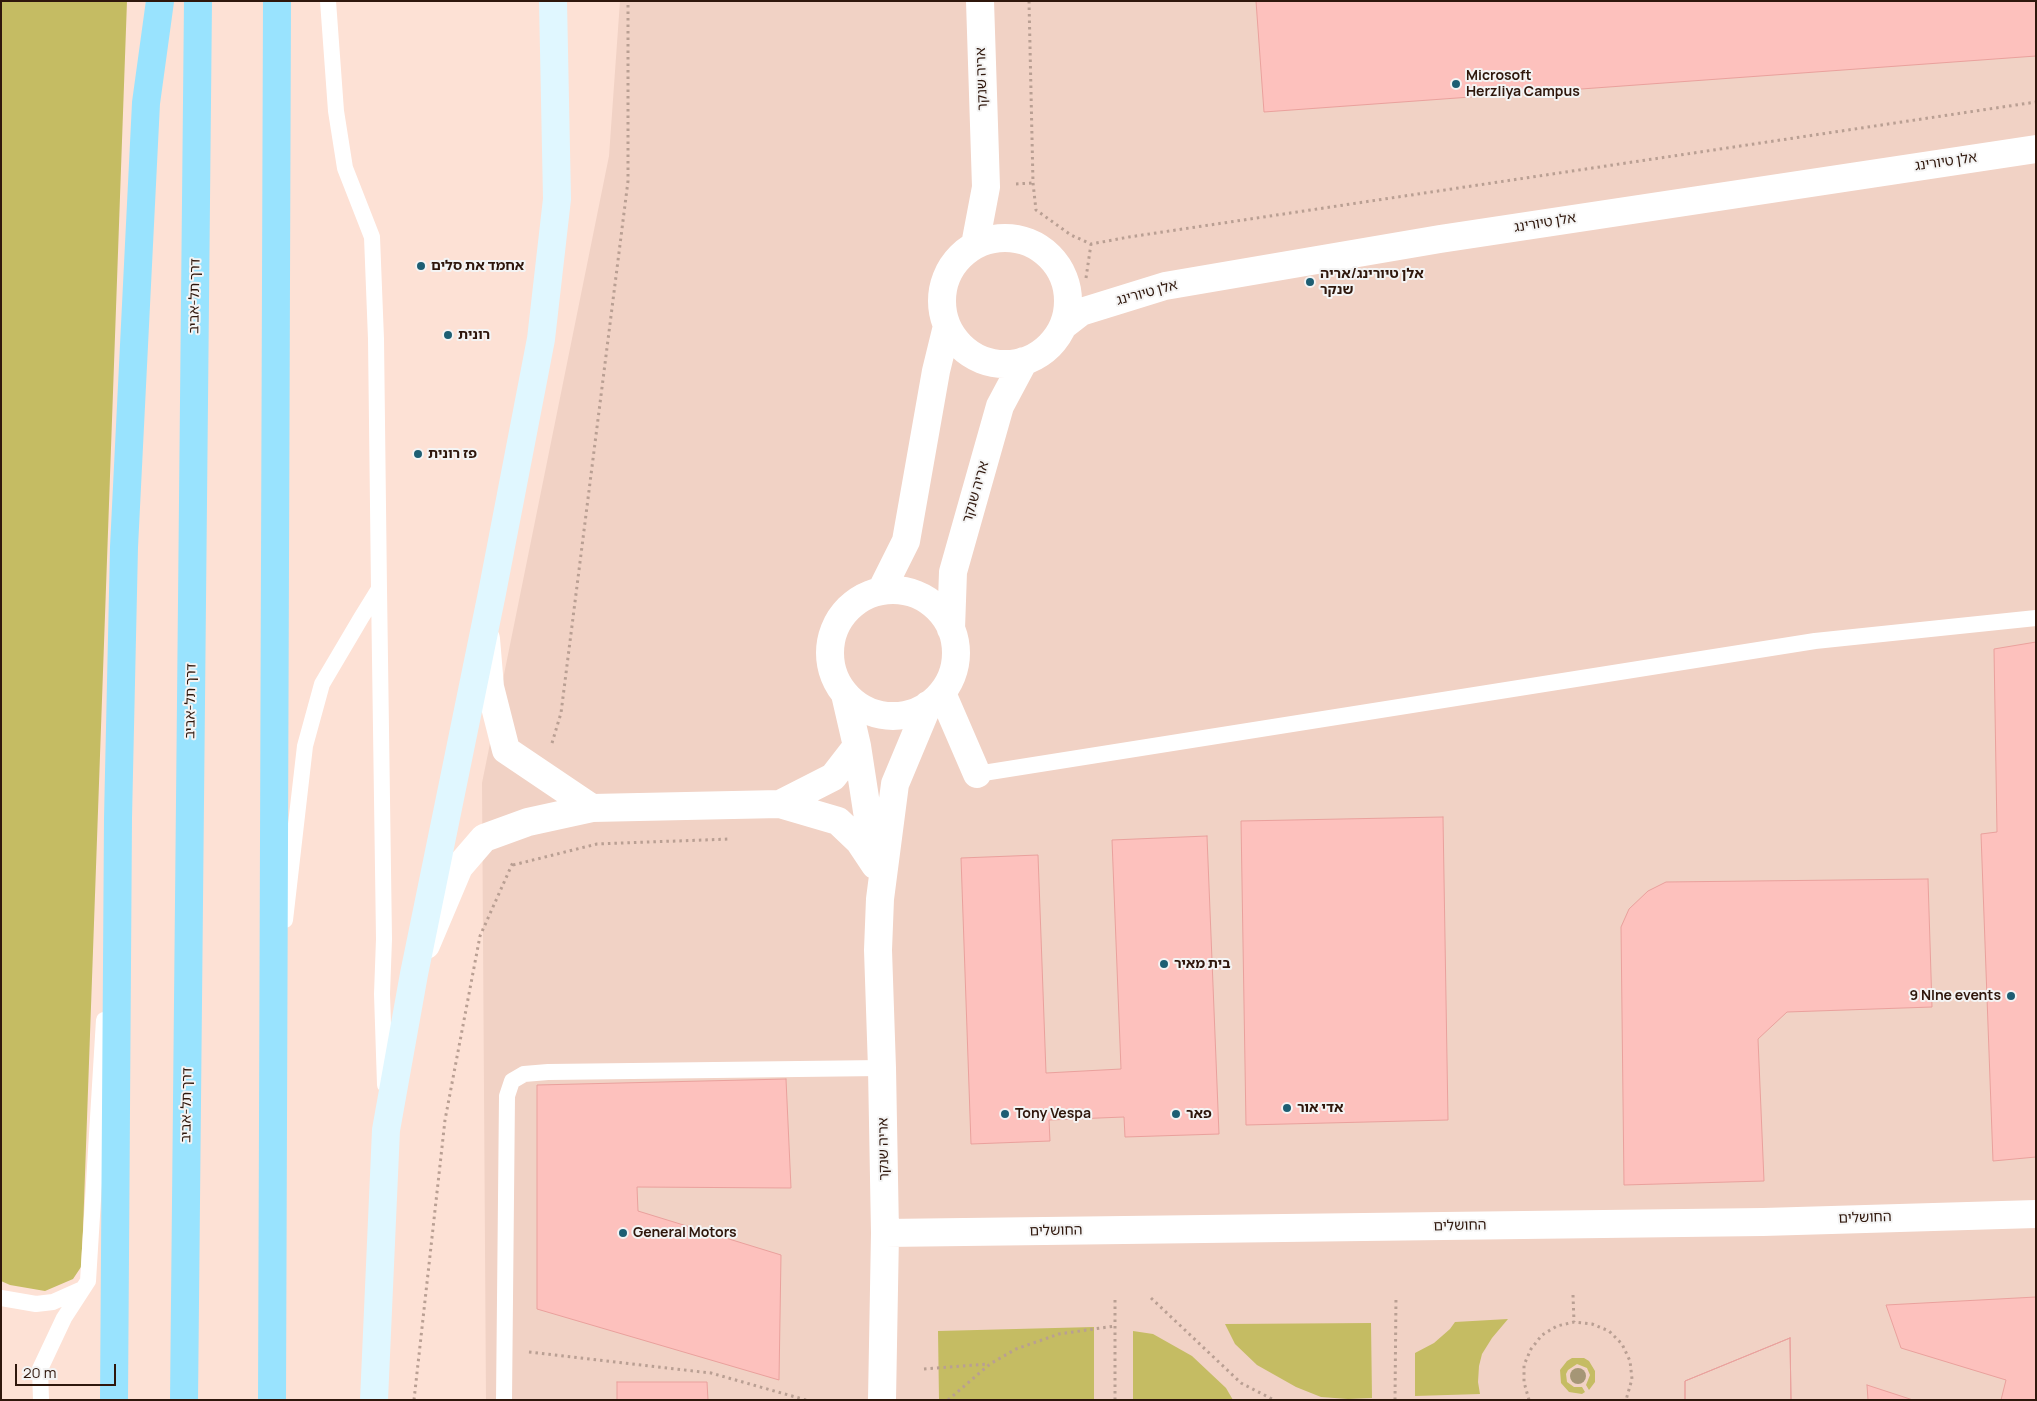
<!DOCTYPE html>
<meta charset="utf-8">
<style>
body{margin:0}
#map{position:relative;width:2037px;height:1401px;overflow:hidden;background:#fde1d5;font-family:Manrope,sans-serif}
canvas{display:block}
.frame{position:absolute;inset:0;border:2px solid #2f170c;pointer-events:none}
.scale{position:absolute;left:15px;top:1364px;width:101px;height:22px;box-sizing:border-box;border:2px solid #2f170c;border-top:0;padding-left:6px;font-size:15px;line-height:18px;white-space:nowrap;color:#2f170c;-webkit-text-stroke:4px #f4f4f4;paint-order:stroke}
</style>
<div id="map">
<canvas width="2037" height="1401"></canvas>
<div class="frame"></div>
<div class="scale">20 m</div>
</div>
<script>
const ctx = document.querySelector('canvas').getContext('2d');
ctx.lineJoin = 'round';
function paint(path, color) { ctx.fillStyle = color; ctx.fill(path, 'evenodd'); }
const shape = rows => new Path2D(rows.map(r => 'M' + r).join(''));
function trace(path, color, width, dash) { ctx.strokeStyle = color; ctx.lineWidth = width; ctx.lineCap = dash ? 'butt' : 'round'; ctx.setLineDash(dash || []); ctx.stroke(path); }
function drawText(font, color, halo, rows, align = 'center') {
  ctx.font = font + ' Manrope,"Noto Sans Hebrew",sans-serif'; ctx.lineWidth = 4; ctx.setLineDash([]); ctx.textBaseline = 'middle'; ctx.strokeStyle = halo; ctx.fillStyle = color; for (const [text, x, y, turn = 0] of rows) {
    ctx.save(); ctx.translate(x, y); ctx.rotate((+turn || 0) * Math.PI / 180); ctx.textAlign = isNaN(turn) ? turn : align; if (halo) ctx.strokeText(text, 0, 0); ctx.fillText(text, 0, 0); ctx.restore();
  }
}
paint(shape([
 [620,1,2036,1,2036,1400,486,1400,482,783,609,156]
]), '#f1d2c5');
paint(shape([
 [1,1,127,1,83,1230,81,1267,73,1279,45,1291,10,1285,1,1281],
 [1508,1319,1492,1338,1482,1354,1479,1366,1478,1382,1480,1394,1415,1396,1415,1353,1434,1343,1450,1329,1455,1322],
 [1371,1323,1372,1398,1348,1399,1321,1397,1296,1387,1257,1365,1235,1344,1225,1324],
 [1094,1327,1094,1400,939,1400,938,1331],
 [1133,1331,1153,1334,1192,1356,1226,1388,1233,1400,1133,1400],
 [1572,1358,1584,1358,1589,1361,1595,1371,1595,1382,1589,1390,1586,1385,1590,1375,1587,1368,1577,1364,1568,1370,1566,1374,1567,1382,1574,1387,1582,1387,1585,1392,1582,1394,1569,1392,1561,1383,1560,1370,1567,1361]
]), '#c5bc63');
const building = shape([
 [1256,1,2036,1,2036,56,1264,112,1256,1],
 [2036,642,2036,1157,1993,1161,1981,834,1997,832,1994,649,2036,642],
 [1443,817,1448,1120,1246,1125,1241,821,1443,817],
 [1207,836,1219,1134,1125,1137,1124,1117,1049,1120,1050,1141,971,1144,961,858,1038,855,1046,1073,1121,1069,1112,840,1207,836],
 [1928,879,1932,1007,1787,1012,1758,1039,1764,1181,1624,1185,1621,927,1629,909,1648,891,1666,882,1928,879],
 [786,1079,791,1188,637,1187,638,1211,781,1255,779,1380,537,1309,537,1085,786,1079],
 [2036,1297,2036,1400,2001,1400,2006,1380,1901,1348,1886,1305,2036,1297],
 [1790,1338,1791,1400,1685,1400,1685,1381,1790,1338],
 [1790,1338,1791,1400,1685,1400,1685,1381,1790,1338],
 [617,1382,707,1382,708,1400,617,1400,617,1382],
 [1867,1385,1913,1400,1868,1400,1867,1385]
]);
paint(building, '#fdc1bd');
trace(building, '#eaa19d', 1);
trace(shape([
 [1029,1,1033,183,1036,210,1071,235,1091,244,1129,237,2036,102],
 [1016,184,1033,183],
 [1086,278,1091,244],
 [552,743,561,713,628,181,628,1],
 [513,865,597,844,729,839],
 [1573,1295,1574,1322],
 [1151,1298,1241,1383,1274,1400],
 [529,1352,711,1373,806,1400],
 [924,1369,989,1364],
 [414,1400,445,1120,480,936,514,860],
 [948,1400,990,1364,1016,1349,1059,1334,1115,1326],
 [1115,1400,1115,1298],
 [1395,1400,1396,1296],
 [1529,1400,1524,1382,1524,1365,1531,1349,1542,1335,1557,1326,1574,1322,1592,1324,1609,1331,1622,1344,1630,1361,1632,1379,1626,1400]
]), '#b99f93', 3, [2.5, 4]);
trace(shape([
 [379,589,384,939,382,994,385,1085],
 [977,774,1815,641,2036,618],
 [285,920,305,746,322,684,361,618,379,589,376,339,372,237,345,168,336,111,328,1],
 [1,1298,36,1304,53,1302,80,1290],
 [41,1400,40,1369,64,1318,88,1281,104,1020],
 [504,1400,507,1096,512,1081,524,1074,548,1072,882,1068]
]), '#fff', 16);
trace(shape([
 '942 301a63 63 0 1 1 126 0a63 63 0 1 1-126 0Z',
 [975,245,986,187,980,1],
 [1063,326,1081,312,1165,286,1440,239,2036,149],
 '830 653a63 63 0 1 1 126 0a63 63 0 1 1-126 0Z',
 [881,591,906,541,936,371,947,326],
 [951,629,953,572,1000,406,1024,361],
 [486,639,490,687,506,750,592,808],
 [942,693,977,774],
 [845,694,857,746,875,863],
 [780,804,833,777,857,746],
 [426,945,459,867,484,838,528,822,592,808,780,804,838,821,859,841,875,865],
 [885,1233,1763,1222,2036,1214],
 [882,1400,885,1233,882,1068,878,950,880,899,895,784,928,705]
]), '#fff', 28);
trace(shape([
 [374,1400,386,1130,414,974,492,593,541,339,557,199,553,1]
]), '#e0f7ff', 28);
trace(shape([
 [114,1400,118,818,124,547,146,103,160,1],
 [184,1400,198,1],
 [272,1400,277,1]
]), '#99e3fe', 28);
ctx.fillStyle = '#a59676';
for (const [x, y] of [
 [1578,1376]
]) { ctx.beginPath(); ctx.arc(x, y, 8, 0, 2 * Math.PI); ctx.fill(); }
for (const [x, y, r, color] of [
 [1456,84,5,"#1d5e73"],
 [421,266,5,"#1d5e73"],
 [1310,282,5,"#1d5e73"],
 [448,335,5,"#1d5e73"],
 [418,454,5,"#1d5e73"],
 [1164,964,5,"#1d5e73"],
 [2011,996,5,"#1d5e73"],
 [1287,1108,5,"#1d5e73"],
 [1005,1114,5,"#1d5e73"],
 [1176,1114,5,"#1d5e73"],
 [623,1233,5,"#1d5e73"]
]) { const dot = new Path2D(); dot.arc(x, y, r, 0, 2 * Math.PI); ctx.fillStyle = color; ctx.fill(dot); trace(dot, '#f4f4f4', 2); }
drawText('bold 14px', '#2f170c', '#f4f4f4', [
 ["Microsoft",1466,76],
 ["Herzliya Campus",1466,92],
 ["אחמד את סלים",431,266],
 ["אלן טיורינג/אריה",1320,274],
 ["שנקר",1320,290],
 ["רונית",458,335],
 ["פז רונית",428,454],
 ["בית מאיר",1174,964],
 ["9 NIne events",2001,996,"right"],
 ["אדי אור",1297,1108],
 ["Tony Vespa",1015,1114],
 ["פאר",1186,1114],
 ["General Motors",633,1233]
], 'left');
drawText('14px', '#2f170c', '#f4f4f4', [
 ["אריה שנקר",982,79,-92],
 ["אלן טיורינג",1946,162,-8],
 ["אלן טיורינג",1545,223,-9],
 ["אלן טיורינג",1147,293,-15],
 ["דרך תל-אביב",195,296,-89],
 ["אריה שנקר",976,492,-74],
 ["דרך תל-אביב",191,701,-89],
 ["דרך תל-אביב",187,1105,-89],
 ["אריה שנקר",884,1149,-91],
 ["החושלים",1865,1218,-2],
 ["החושלים",1460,1226,-1],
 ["החושלים",1056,1231,-1]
]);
</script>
